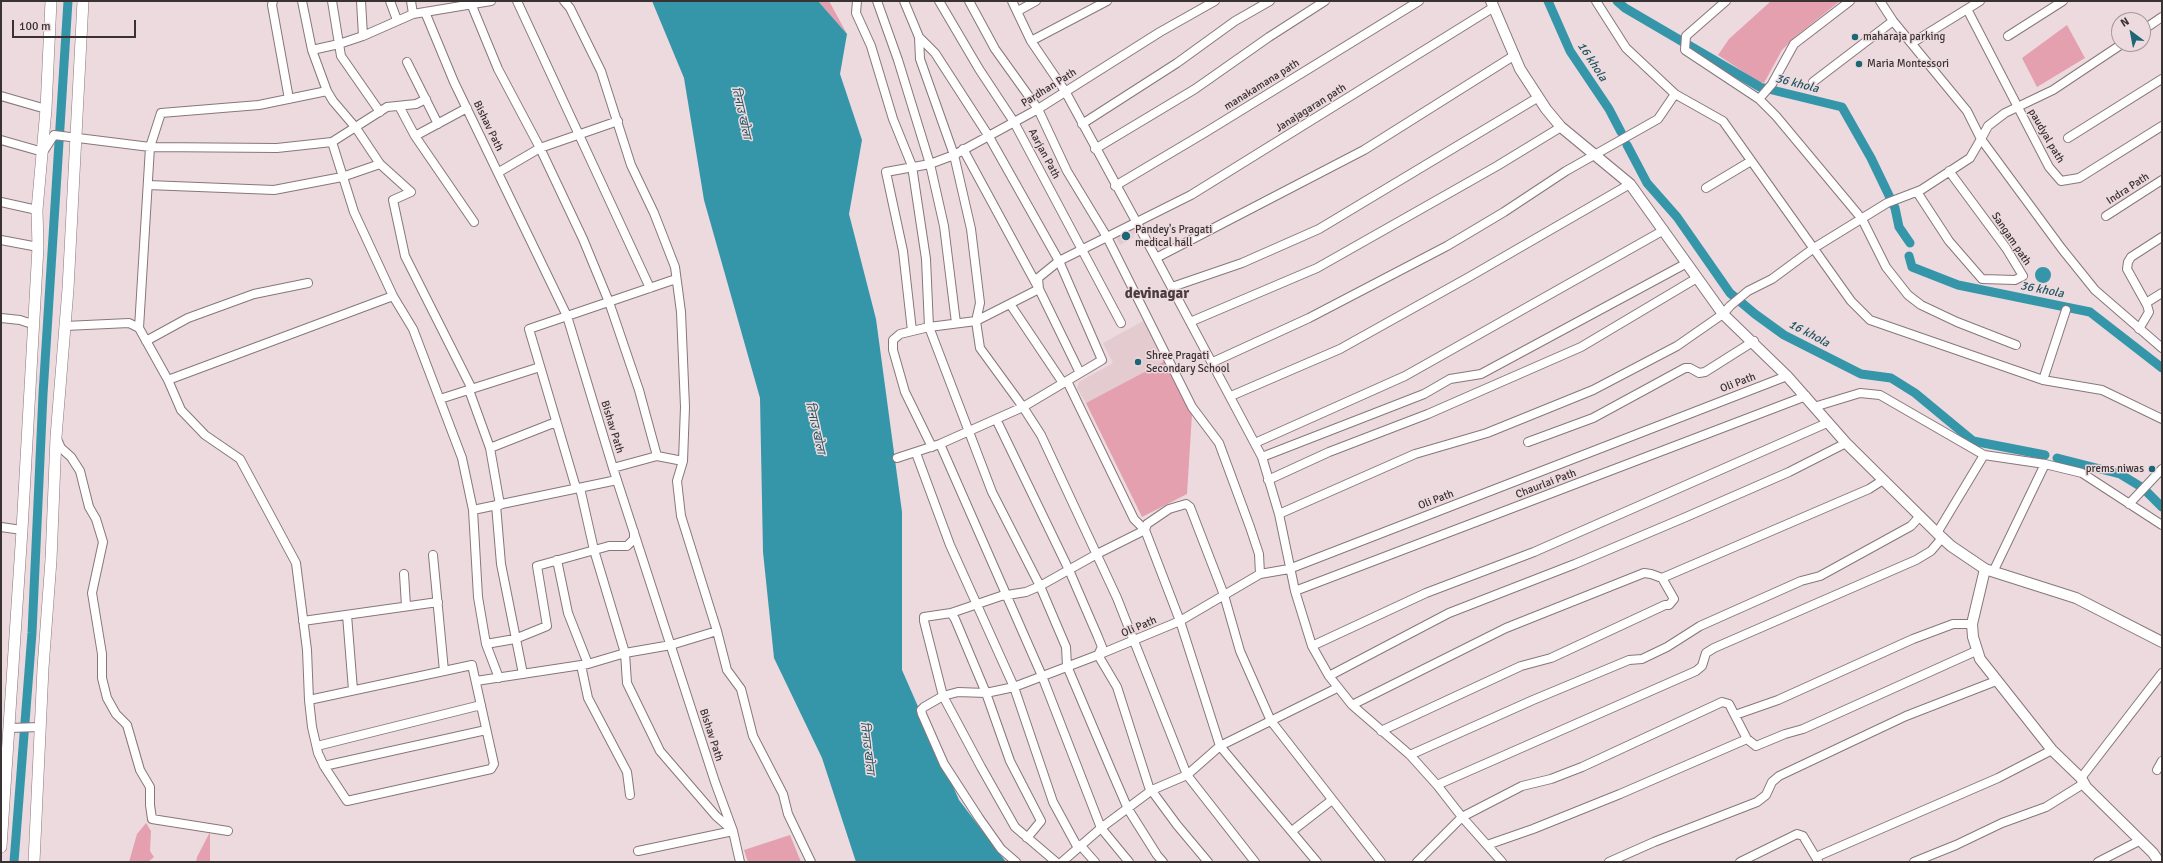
<!DOCTYPE html>
<meta charset="utf-8">
<style>
body{margin:0}
#map{position:relative;width:2163px;height:863px;overflow:hidden;background:#ecdade;font-family:Signika,sans-serif}
canvas{display:block}
.frame{position:absolute;inset:0;border:2px solid #393233;pointer-events:none}
.north{position:absolute;left:2111px;top:12px;width:40px;height:40px;box-sizing:border-box;background:#ecdade;border:1px solid #a4979a;border-radius:50%;rotate:328deg;font-size:11px;font-weight:700;line-height:16px;text-align:center;color:#393233}
.north::after{content:'';display:block;margin:auto;width:14px;height:18px;background:#1e6674;clip-path:polygon(50% 0,100% 100%,50% 72%,0 100%)}
.scale{position:absolute;left:12px;top:20px;width:124px;height:18px;box-sizing:border-box;border:2px solid #393233;border-top:0;padding-left:5px;font-size:12px;line-height:14px;white-space:nowrap;color:#393233;-webkit-text-stroke:3px #ecdade;paint-order:stroke}
</style>
<div id="map">
<canvas width="2163" height="863"></canvas>
<div class="frame"></div>
<div class="north">N</div>
<div class="scale">100 m</div>
</div>
<script>
const ctx = document.querySelector('canvas').getContext('2d');
ctx.lineJoin = 'round';
function paint(path, color) { ctx.fillStyle = color; ctx.fill(path, 'evenodd'); }
const shape = rows => new Path2D(rows.map(r => 'M' + r).join(''));
function trace(path, color, width, dash) { ctx.strokeStyle = color; ctx.lineWidth = width; ctx.lineCap = dash ? 'butt' : 'round'; ctx.setLineDash(dash || []); ctx.stroke(path); }
function drawText(font, color, halo, rows, align = 'center') {
  ctx.font = font + ' Signika,"Noto Sans Devanagari",sans-serif'; ctx.lineWidth = 3; ctx.setLineDash([]); ctx.textBaseline = 'middle'; ctx.strokeStyle = halo; ctx.fillStyle = color; for (const [text, x, y, turn = 0] of rows) {
    ctx.save(); ctx.translate(x, y); ctx.rotate((+turn || 0) * Math.PI / 180); ctx.textAlign = isNaN(turn) ? turn : align; if (halo) ctx.strokeText(text, 0, 0); ctx.fillText(text, 0, 0); ctx.restore();
  }
}
paint(shape([
 [1132,226,1136,233,1133,235,1134,237,1120,245,1116,238],
 [1145,320,1167,360,1086,403,1077,388,1079,382,1113,363,1103,343]
]), '#e4cbcf');
paint(shape([
 [818,1,829,1,847,34],
 [1771,1,1840,1,1795,37,1782,50,1764,83,1757,81,1718,55,1729,39],
 [2067,25,2085,58,2037,87,2022,58],
 [1165,361,1192,414,1187,494,1142,517,1086,403],
 [146,823,151,831,150,851,154,857,148,862,129,862,137,834],
 [210,832,210,862,196,862,197,857],
 [790,835,801,862,748,862,744,850]
]), '#e4a0af');
paint(shape([
 [652,1,818,1,847,34,840,74,862,140,849,214,876,319,902,512,902,670,959,800,1006,862,856,862,822,758,774,658,763,552,760,398,704,200,684,78],
 '2035 275a8 8 0 1 1 16 0a8 8 0 1 1-16 0Z'
]), '#3596aa');
trace(shape([
 [1548,1,1570,51,1609,109,1621,132],
 [1617,1,1625,8,1760,87,1842,107,1871,158,1895,208,1899,227,1910,243],
 [1627,145,1647,183,1677,217,1730,293,1755,314,1784,335,1861,374,1891,378,1915,393,1973,441,2045,455],
 [1909,256,1912,267,1958,285,2090,312,2162,368],
 [2057,458,2120,474,2143,488,2162,507],
 [14,862,32,633,43,394,68,1]
]), '#3596aa', 9);
const minor = shape([
 [273,1,272,5,289,99],
 [302,1,312,50,327,91,333,101,356,128,380,164,411,192,393,200,405,256,472,389],
 [332,1,339,44,363,36,413,14,491,1],
 [361,1,363,36],
 [390,1,397,20],
 [411,1,413,14],
 [470,1,498,69,540,148,583,239,609,302,639,390,657,456],
 [517,1,650,288],
 [564,1,570,8,601,71,631,165,654,213,675,267,681,312,685,407,683,461,677,481,681,516,717,631,727,670,741,689,753,736,783,794,788,814,811,862],
 [857,1,856,13,871,46,893,119,912,166,926,259,929,327,992,492,1040,586,1066,647,1067,666,1112,772,1128,809,1157,855,1163,862],
 [877,1,898,60,930,164,944,226,956,323],
 [939,1,979,69,1014,122,1121,323],
 [969,1,995,49,1038,109,1067,171,1107,237,1192,407,1219,443,1250,527,1259,554,1260,574],
 [1012,1,1031,41,1065,91,1156,258,1262,457,1279,514,1295,591,1312,646,1329,676,1352,705,1410,755,1437,785,1462,817,1502,862],
 [1596,1,1626,48,1675,94,1723,121,1851,301,1870,320,2043,380,2102,390,2162,419],
 [1726,1,1686,36,1685,50,1759,99,1776,116,1862,219,1886,267,1908,295,1921,305,1957,322,2016,345],
 [1967,9,2049,167,2061,181,2079,178,2162,126],
 [1018,11,1036,1],
 [425,12,454,82,567,316,613,468,715,782,733,831,740,862],
 [2143,30,2162,17],
 [2008,36,2063,1],
 [919,37,920,59,954,155,971,229,980,303,976,321,980,348,1023,407,1041,435,1117,598,1187,775,1255,862],
 [1031,41,1107,1],
 [1912,43,1980,1],
 [2122,44,2053,90,2005,113,1988,126,1981,139,2062,249,2095,290,2162,348],
 [312,50,339,44,341,56,380,112],
 [407,62,438,124],
 [1813,82,1893,21],
 [1,96,46,109],
 [1759,99,1772,84,1794,44,1850,1],
 [399,106,415,136,467,108],
 [1082,124,1177,63,1235,21,1270,1],
 [415,136,474,222],
 [2068,138,2162,79],
 [1,140,43,152,54,135,150,147,277,148,332,142,387,107,416,104,426,99],
 [332,142,354,212,393,296,413,329,462,458,473,510,478,597,486,644,499,678],
 [963,149,1039,289,1080,373],
 [1095,149,1195,89,1269,37,1325,1],
 [499,172,540,148,618,121],
 [148,185,274,190,342,177,380,164],
 [1115,186,1206,132,1419,1],
 [1706,188,1751,161],
 [1917,192,1949,241,1982,279,2015,280,2023,276,2006,248,1949,171],
 [1,202,37,210],
 [2106,216,2162,180],
 [1,240,38,247],
 [1156,258,1364,150,1515,55],
 [1172,287,1242,263,1319,229,1537,98],
 [2146,303,2162,293],
 [1010,304,1063,383],
 [1,318,20,320,32,324],
 [1190,322,1317,268,1497,166,1561,127],
 [65,326,129,323,139,328,168,380,393,296],
 [139,328,150,147,161,113,259,105,327,91],
 [2139,329,2149,312,2147,305,2127,269,2128,262,2131,257,2162,237],
 [912,331,903,251,886,172,930,164,954,155,1038,109,1160,32,1215,1],
 [146,341,188,318,254,294,308,283],
 [1213,362,1309,318,1447,246,1504,212,1566,171,1658,119,1675,94],
 [168,380,181,410,205,435,240,459,296,563,307,650,309,700,312,727,318,753,324,766,347,801,491,769,494,764,472,665,309,700],
 [2043,380,2066,310],
 [1067,381,1134,519,1145,530,1180,621,1220,746,1317,862],
 [469,390,490,448,500,505],
 [1231,396,1340,349,1469,277,1630,184],
 [440,399,540,367],
 [1814,407,1860,393,1880,395,1984,455,2045,464,2082,473,2162,525],
 [996,419,1069,570,1098,637,1102,647,1098,655],
 [57,439,61,448,71,457,80,471,89,507,96,519,103,542,92,593,102,654,102,678,107,698,116,714,127,725,140,770,150,787,150,805,152,819,228,831],
 [1528,442,1593,418,1685,368,1690,368,1699,373,1705,372,1754,341],
 [1255,443,1405,376,1664,230],
 [940,444,1042,676,1101,828,1129,862],
 [932,447,905,392,893,350,893,340,900,334,929,327,976,321,1039,289,1038,278,1059,261,1191,195,1494,7],
 [490,448,556,422],
 [916,453,950,545,1014,687,1053,802,1078,848],
 [1262,457,1424,394,1450,379,1481,374,1687,263],
 [897,458,940,444,1023,407,1102,360,1059,261,988,135,935,53,919,37,904,1],
 [613,468,657,456,683,461],
 [1268,480,1329,452,1428,414,1581,347,1697,278],
 [576,488,529,329,676,279],
 [580,488,594,550,625,653,627,683,660,751,716,816,731,829],
 [2129,504,2162,469],
 [496,505,501,564,523,674],
 [473,510,617,480],
 [1279,514,1415,454,1487,433,1593,390,1677,346,1723,314,1730,306,1748,291,1772,279,1814,248,1887,203,1921,190,1970,158,1981,139,1967,111,1893,21,1880,1],
 [1,527,22,530],
 [1937,533,1984,455],
 [433,555,444,671],
 [557,560,568,613,588,664],
 [1993,572,2045,464],
 [404,574,406,606],
 [1662,578,1869,489,1883,480],
 [1295,591,1806,396],
 [951,613,955,619,986,693,1010,761,1041,821,1027,838],
 [347,615,353,690],
 [303,621,438,602],
 [486,644,515,639,547,626,537,566,609,546,627,546,634,539,634,532],
 [1312,646,1426,593,1534,552,1827,423],
 [1098,655,1117,687,1149,787,1177,825,1208,862],
 [581,665,588,698,627,772,630,795],
 [1329,676,1449,613,1575,564,1686,517,1789,472,1846,443],
 [476,681,588,664,625,653,671,645,717,631],
 [1352,705,1506,628,1644,573,1651,574,1662,578,1674,599,1669,605,1665,605,1551,658,1521,666,1381,731],
 [1735,715,1778,700,1913,639,1953,624,1972,624],
 [8,728,41,727],
 [317,746,481,705],
 [1410,755,1533,700,1629,660,1642,659,1667,647,1700,626,1801,581,1820,576,1911,526,1920,516],
 [324,766,486,730],
 [2157,770,2162,761],
 [2081,778,2162,673],
 [1437,785,1696,671,1702,666,1706,653,1714,648,1916,560,1931,551,1942,538],
 [1292,831,1332,800],
 [1080,845,1095,862],
 [1487,845,1533,829,1620,794,1747,739,1756,746,1785,734,1803,729,1976,651],
 [638,851,733,831],
 [1816,857,1998,778,2052,750],
 [1016,862,1001,849,979,818,944,764,922,714,921,710,924,707,943,696,958,692,986,693,1014,687,1098,655,1180,621,1260,574,1289,569,1787,376],
 [1056,862,1015,827,981,767,943,696,924,621,924,617,951,613,1001,596,1026,592,1040,586,1097,554,1145,530,1147,524,1169,509,1186,504,1190,507,1224,595,1240,651,1271,721,1381,862],
 [1062,862,1101,828,1152,790,1187,775,1220,746,1337,688],
 [1417,862,1462,817,1522,786,1551,779,1582,767,1722,702,1729,704,1747,739],
 [1609,862,1654,842,1757,802,1766,795,1772,782,1779,776,1906,716,1996,681],
 [1740,862,1797,834,1803,836,1818,861],
 [1914,862,1956,845,2002,823,2046,807,2083,784],
 [2098,862,2139,841]
]);
const tertiary = shape([
 [1491,1,1520,69,1546,109,1561,127,1630,184,1723,314,1787,376,1846,443,1937,533,1951,546,1985,569,2076,598,2162,642],
 [1985,569,1972,624,1973,637,1980,659,2052,750,2081,778,2086,787,2153,853,2159,862]
]);
const secondary = shape([
 [1,847,22,530,38,247,37,210,46,109,51,1],
 [34,862,43,668,51,560,56,437,68,289,83,1]
]);
trace(minor, '#87777a', 10);
trace(tertiary, '#87777a', 12);
trace(secondary, '#87777a', 12);
trace(minor, '#fff', 8);
trace(tertiary, '#fff', 10);
trace(secondary, '#fff', 11);
for (const [x, y, r, color] of [
 [1855,37,4,"#1e6674"],
 [1859,64,4,"#1e6674"],
 [1126,236,5,"#1e6674"],
 [1138,362,4,"#1e6674"],
 [2152,469,4,"#1e6674"]
]) { const dot = new Path2D(); dot.arc(x, y, r, 0, 2 * Math.PI); ctx.fillStyle = color; ctx.fill(dot); trace(dot, '#ecdade', 1.5); }
drawText('11px', '#393233', '#ecdade', [
 ["maharaja parking",1863,37],
 ["Maria Montessori",1867,64],
 ["Pandey's Pragati",1135,230],
 ["medical hall",1135,243],
 ["Shree Pragati",1146,356],
 ["Secondary School",1146,369],
 ["prems niwas",2144,469,"right"]
], 'left');
drawText('11px', '#393233', '#ecdade', [
 ["manakamana path",1262,85,-32],
 ["Pardhan Path",1049,88,-32],
 ["Janajagaran path",1311,108,-32],
 ["Bishav Path",488,126,64],
 ["paudyal path",2046,136,60],
 ["Aarjan Path",1044,154,62],
 ["Indra Path",2128,189,-33],
 ["Sangam path",2011,239,56],
 ["Oli Path",1738,383,-21],
 ["Bishav Path",612,427,73],
 ["Chaurlai Path",1546,484,-21],
 ["Oli Path",1436,500,-21],
 ["Oli Path",1139,627,-23],
 ["Bishav Path",711,735,72]
]);
drawText('italic 12px', '#205561', '#ecdade', [
 ["16 khola",1592,62,57],
 ["36 khola",1797,84,14],
 ["तिनाउ खोला",741,113,77],
 ["36 khola",2042,290,11],
 ["16 khola",1809,334,28],
 ["तिनाउ खोला",815,428,77],
 ["तिनाउ खोला",867,748,83]
]);
drawText('bold 15px', '#4a3b3e', '#ecdade', [
 ["devinagar",1157,294]
]);
</script>
